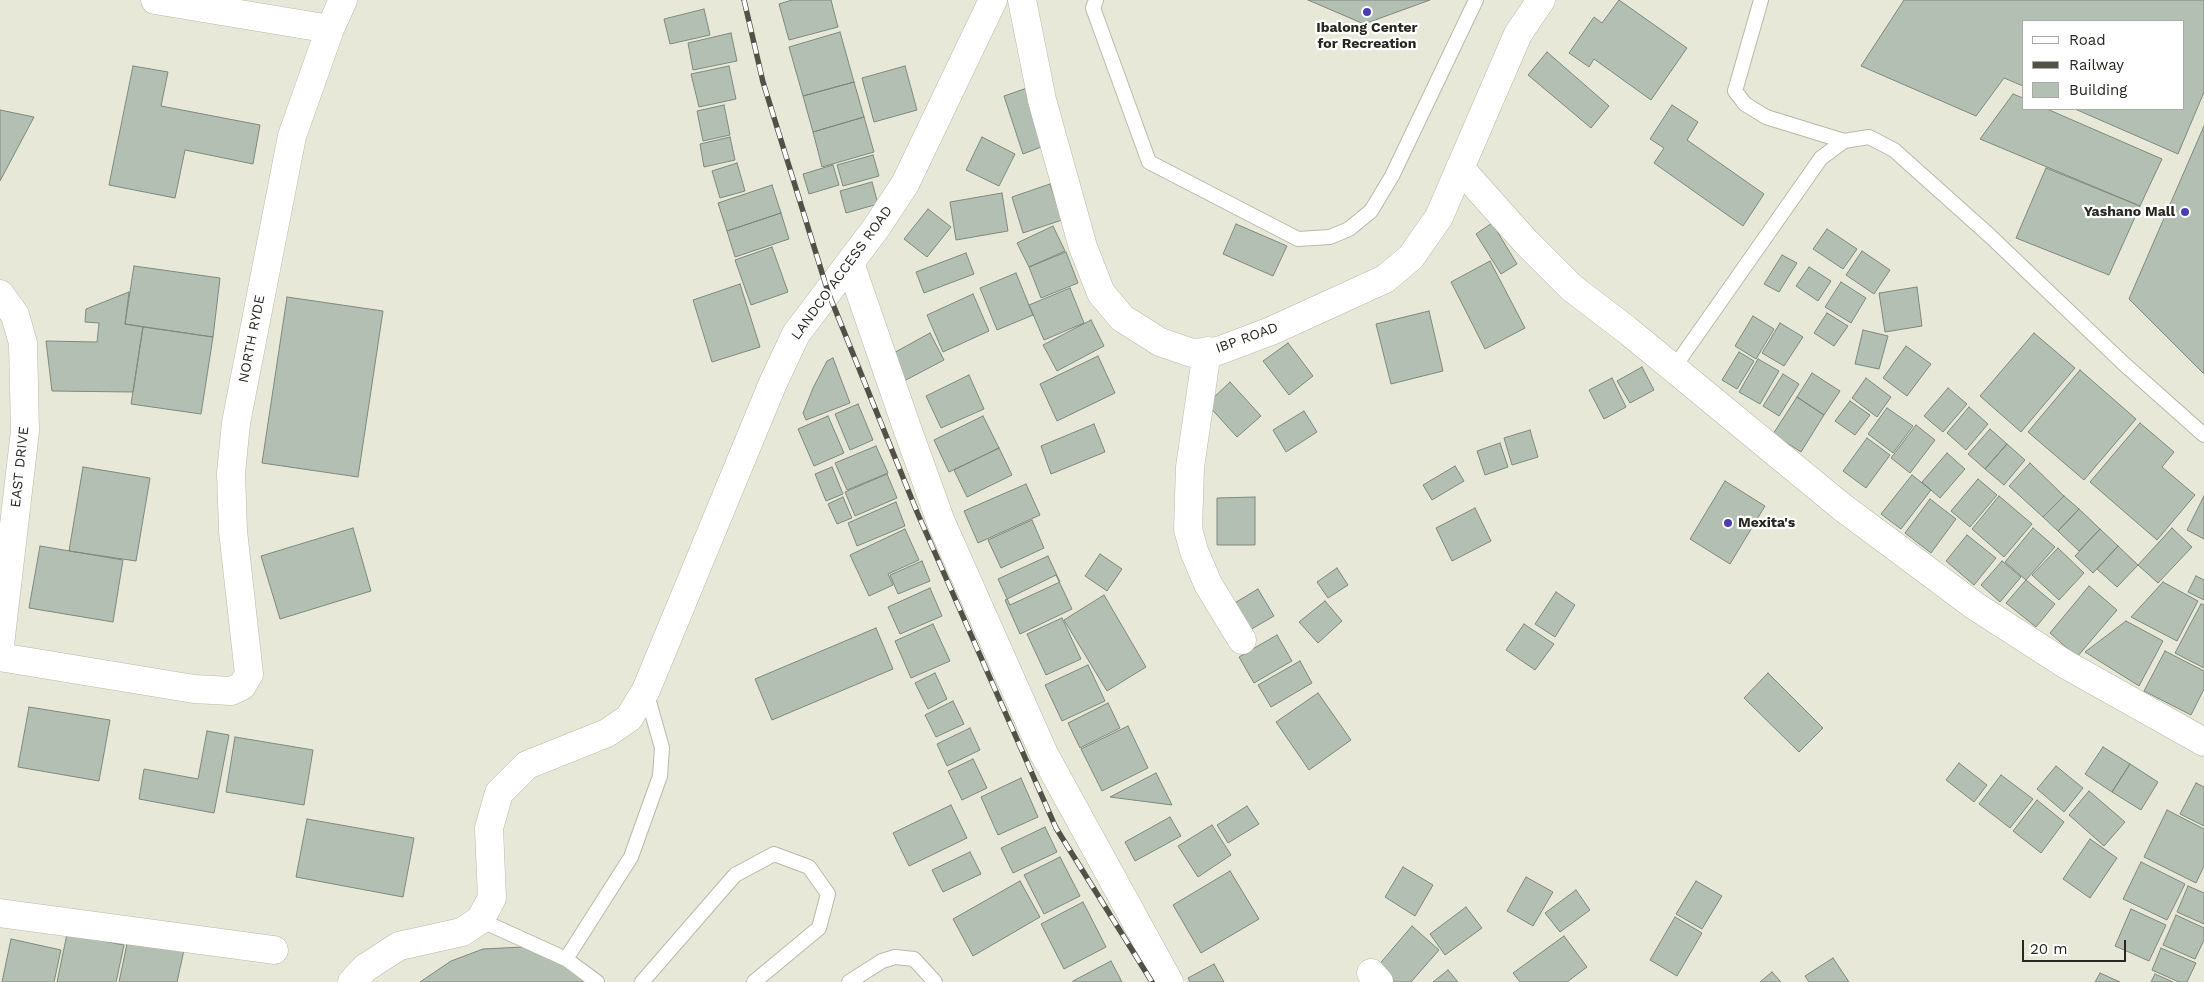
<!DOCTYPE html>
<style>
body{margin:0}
#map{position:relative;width:2204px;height:982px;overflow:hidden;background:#e8e8d8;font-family:"Work Sans",sans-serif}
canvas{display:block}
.legend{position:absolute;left:2022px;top:20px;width:162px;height:90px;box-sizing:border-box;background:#fff;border:1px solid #a9a9a7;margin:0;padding:6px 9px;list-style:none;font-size:15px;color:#282822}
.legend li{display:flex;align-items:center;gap:10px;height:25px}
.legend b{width:25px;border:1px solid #a9a9a7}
.scale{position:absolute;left:2022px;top:940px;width:104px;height:22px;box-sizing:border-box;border:2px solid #282822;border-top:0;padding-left:6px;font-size:15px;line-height:18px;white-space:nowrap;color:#282822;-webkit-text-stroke:4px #fff;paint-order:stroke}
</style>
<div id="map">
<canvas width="2204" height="982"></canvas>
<ul class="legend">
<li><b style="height:6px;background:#fff"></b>Road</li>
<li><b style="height:6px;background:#515148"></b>Railway</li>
<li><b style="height:14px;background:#b3bfb2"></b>Building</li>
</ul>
<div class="scale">20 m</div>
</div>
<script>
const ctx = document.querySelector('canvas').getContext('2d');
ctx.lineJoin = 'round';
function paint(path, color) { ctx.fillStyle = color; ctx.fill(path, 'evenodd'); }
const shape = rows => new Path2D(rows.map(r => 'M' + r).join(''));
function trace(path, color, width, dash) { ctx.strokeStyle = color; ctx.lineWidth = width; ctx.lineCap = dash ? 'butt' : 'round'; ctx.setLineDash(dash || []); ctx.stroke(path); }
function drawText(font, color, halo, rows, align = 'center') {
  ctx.font = font + ' "Work Sans",sans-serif'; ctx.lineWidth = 4.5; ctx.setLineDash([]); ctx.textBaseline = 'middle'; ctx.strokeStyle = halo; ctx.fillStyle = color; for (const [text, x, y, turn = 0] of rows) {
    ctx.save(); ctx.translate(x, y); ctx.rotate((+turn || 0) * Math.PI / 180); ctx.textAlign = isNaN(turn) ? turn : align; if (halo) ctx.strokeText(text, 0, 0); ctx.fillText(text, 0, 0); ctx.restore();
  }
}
const building = shape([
 [792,0,831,0,838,27,789,40,779,4,792,0],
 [1308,0,1430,0,1364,24,1308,0],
 [1619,0,1687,48,1651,100,1594,59,1589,67,1569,53,1594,17,1602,23,1619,0],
 [1904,0,2204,0,2204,92,2178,154,2075,109,2183,109,2183,21,2023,21,2023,86,2004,78,1976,116,1861,66,1904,0],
 [704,9,710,35,670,44,664,19,704,9],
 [840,32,854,82,803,96,789,47,840,32],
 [731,33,737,61,693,70,688,43,731,33],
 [1547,52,1609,106,1591,128,1528,75,1547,52],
 [133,66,168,72,161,106,260,125,253,164,185,150,175,198,109,185,133,66],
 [729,66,736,99,699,107,691,74,729,66],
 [905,66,917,110,874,122,862,78,905,66],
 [854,82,864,117,813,132,803,96,854,82],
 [1030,87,1049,144,1023,154,1004,96,1030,87],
 [2013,94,2023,98,2023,109,2047,109,2162,159,2140,206,1980,139,2013,94],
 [724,105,730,135,703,141,697,111,724,105],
 [1672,105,1698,122,1687,140,1764,194,1743,226,1654,163,1664,148,1650,139,1672,105],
 [0,110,34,117,0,181,0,110],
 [864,117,874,152,822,167,813,132,864,117],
 [2204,126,2204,374,2129,299,2204,126],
 [730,137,735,160,704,167,700,144,730,137],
 [982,137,1015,154,999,186,966,170,982,137],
 [873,155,879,176,843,186,837,165,873,155],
 [737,163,745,191,720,198,712,171,737,163],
 [833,165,839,185,809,194,803,174,833,165],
 [2046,168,2140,206,2109,275,2016,238,2046,168],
 [872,182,878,204,846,213,840,191,872,182],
 [1050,184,1062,220,1023,233,1012,197,1050,184],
 [772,185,781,213,727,231,718,203,772,185],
 [1002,193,1008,231,956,240,950,202,1002,193],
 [928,209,951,227,927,257,904,239,928,209],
 [781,213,789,239,735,257,727,231,781,213],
 [1492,223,1517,264,1501,274,1476,234,1492,223],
 [1236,224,1287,246,1273,276,1223,254,1236,224],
 [1053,226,1065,251,1029,267,1017,243,1053,226],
 [1827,229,1857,249,1843,269,1813,249,1827,229],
 [772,247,788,292,751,305,735,260,772,247],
 [1862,251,1890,270,1874,294,1846,275,1862,251],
 [1066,252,1078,283,1041,298,1029,267,1066,252],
 [966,253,974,274,924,293,916,272,966,253],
 [1782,255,1797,263,1779,292,1764,284,1782,255],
 [1490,261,1525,328,1485,349,1451,282,1490,261],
 [134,266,220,278,213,337,125,324,134,266],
 [1809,267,1831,281,1818,301,1796,286,1809,267],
 [1016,273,1033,315,997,330,980,288,1016,273],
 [1841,282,1866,298,1851,323,1825,307,1841,282],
 [740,284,760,347,712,362,693,300,740,284],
 [1917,287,1922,326,1885,332,1879,293,1917,287],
 [1070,288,1084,323,1044,340,1029,305,1070,288],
 [129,292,125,324,143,327,133,392,52,391,46,341,97,342,99,323,85,322,86,309,129,292],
 [973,294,989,331,943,352,927,315,973,294],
 [287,297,383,311,358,477,262,463,287,297],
 [1429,311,1443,371,1391,384,1376,324,1429,311],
 [1827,313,1848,326,1834,346,1814,333,1827,313],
 [1753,316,1774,329,1756,359,1735,346,1753,316],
 [1091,320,1104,346,1057,371,1043,345,1091,320],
 [1780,323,1803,337,1784,366,1762,353,1780,323],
 [143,327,213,337,201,414,131,404,143,327],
 [1863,330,1888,336,1879,369,1855,364,1863,330],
 [930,333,944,360,904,381,890,355,930,333],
 [2034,333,2075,368,2021,432,1980,396,2034,333],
 [1288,343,1313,376,1289,395,1263,361,1288,343],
 [1906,346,1931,364,1907,396,1883,378,1906,346],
 [1739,352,1754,361,1737,389,1722,380,1739,352],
 [1098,356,1115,393,1057,421,1040,384,1098,356],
 [833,358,850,403,806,420,803,413,813,388,827,361,833,358],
 [1758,359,1779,371,1760,404,1739,392,1758,359],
 [1642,367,1654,390,1630,403,1617,381,1642,367],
 [2080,370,2136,419,2084,480,2028,432,2080,370],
 [1812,373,1840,391,1824,415,1797,397,1812,373],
 [1783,374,1799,384,1779,416,1763,406,1783,374],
 [969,375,984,409,941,428,926,396,969,375],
 [1612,378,1626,407,1604,419,1589,390,1612,378],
 [1866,378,1891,397,1877,417,1852,398,1866,378],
 [1230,382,1261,416,1237,437,1207,404,1230,382],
 [1948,388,1967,404,1943,432,1924,416,1948,388],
 [1797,397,1824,415,1801,452,1773,434,1797,397],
 [1850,401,1870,415,1855,435,1835,421,1850,401],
 [858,404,873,440,850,450,835,414,858,404],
 [1969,407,1988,424,1966,450,1947,433,1969,407],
 [1887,408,1913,426,1893,453,1868,434,1887,408],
 [1304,411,1317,432,1286,452,1273,430,1304,411],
 [828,416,844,453,814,466,798,429,828,416],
 [983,416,999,448,949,472,934,440,983,416],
 [2140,423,2174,452,2162,467,2195,495,2157,540,2090,482,2140,423],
 [1094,424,1105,452,1051,474,1041,446,1094,424],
 [1916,425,1935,440,1910,473,1891,458,1916,425],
 [1990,429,2007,444,1985,469,1968,454,1990,429],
 [1530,430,1538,457,1512,465,1504,438,1530,430],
 [1867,438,1890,455,1866,488,1843,471,1867,438],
 [1500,443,1508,467,1485,475,1477,451,1500,443],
 [2007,444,2025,460,2004,485,1985,469,2007,444],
 [876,446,888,473,847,490,835,463,876,446],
 [999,448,1012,475,967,497,954,470,999,448],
 [1947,453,1965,469,1940,498,1922,482,1947,453],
 [2030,463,2064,496,2043,517,2009,486,2030,463],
 [1455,466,1464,481,1432,500,1423,485,1455,466],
 [83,467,150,478,136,561,69,551,83,467],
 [832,467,843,494,826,501,815,474,832,467],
 [887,474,897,498,855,516,845,492,887,474],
 [1912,475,1931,490,1901,529,1881,514,1912,475],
 [1978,479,1997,495,1970,527,1951,511,1978,479],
 [1725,481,1765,506,1730,564,1690,539,1725,481],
 [1026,484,1040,515,978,543,964,511,1026,484],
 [1999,496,2032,524,2004,557,1972,529,1999,496],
 [2064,496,2079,509,2058,531,2043,517,2064,496],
 [2204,496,2204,539,2187,530,2204,496],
 [843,497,852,518,837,524,828,504,843,497],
 [1255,497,1255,545,1217,545,1217,498,1255,497],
 [1930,499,1956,519,1931,553,1905,533,1930,499],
 [896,502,905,526,857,546,848,523,896,502],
 [1475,508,1491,541,1452,561,1436,528,1475,508],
 [2079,509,2100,529,2079,551,2058,531,2079,509],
 [1032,520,1044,548,1001,568,988,540,1032,520],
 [353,528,371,591,280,619,261,556,353,528],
 [2033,528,2055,547,2026,580,2005,562,2033,528],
 [2172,528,2192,547,2158,583,2138,565,2172,528],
 [905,529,919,560,888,574,893,585,869,596,850,555,905,529],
 [2100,529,2118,546,2093,573,2075,556,2100,529],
 [1967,535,1996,558,1974,585,1946,561,1967,535],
 [40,546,123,560,113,622,29,608,40,546],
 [2118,546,2138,565,2117,587,2097,569,2118,546],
 [2058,548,2084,573,2059,600,2032,575,2058,548],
 [1100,554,1122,569,1107,591,1085,576,1100,554],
 [1048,556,1060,582,1010,605,998,579,1048,556],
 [922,561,930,581,898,594,890,575,922,561],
 [2002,561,2021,577,2000,602,1981,585,2002,561],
 [1337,568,1348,585,1328,598,1317,582,1337,568],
 [1056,575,1072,609,1020,634,1005,600,1056,575],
 [2196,576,2204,580,2204,600,2188,592,2196,576],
 [2026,580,2055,604,2036,627,2006,603,2026,580],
 [2163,582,2198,601,2177,641,2131,617,2163,582],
 [2089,586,2117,610,2077,657,2050,633,2089,586],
 [930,588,942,616,900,634,888,607,930,588],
 [1258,589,1274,616,1243,634,1228,607,1258,589],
 [1556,592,1575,605,1555,637,1535,624,1556,592],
 [1104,595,1146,667,1107,691,1064,620,1104,595],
 [1325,601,1342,621,1318,643,1299,622,1325,601],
 [2201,604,2204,605,2204,668,2175,653,2201,604],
 [1062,618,1081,659,1046,675,1027,634,1062,618],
 [2126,621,2163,641,2139,686,2085,652,2126,621],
 [933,624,950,661,911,678,895,641,933,624],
 [1524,624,1554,644,1535,670,1506,650,1524,624],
 [876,628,893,669,772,720,755,679,876,628],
 [1277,635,1292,661,1254,683,1239,657,1277,635],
 [2165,651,2204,671,2204,689,2191,715,2144,691,2165,651],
 [1300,661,1312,683,1271,707,1258,685,1300,661],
 [1088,665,1105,701,1062,721,1045,685,1088,665],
 [935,673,947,699,928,709,915,683,935,673],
 [1768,673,1823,728,1799,752,1744,698,1768,673],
 [1318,693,1351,740,1309,770,1276,722,1318,693],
 [953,701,964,724,936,737,925,715,953,701],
 [1108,703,1120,728,1080,748,1068,723,1108,703],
 [29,707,110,720,99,781,18,767,29,707],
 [1128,726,1148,768,1102,791,1081,749,1128,726],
 [970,728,980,750,947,766,937,744,970,728],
 [207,731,229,735,214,813,139,799,144,769,198,779,207,731],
 [235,737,313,750,304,805,226,792,235,737],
 [2103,747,2130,764,2112,792,2085,774,2103,747],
 [973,759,987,788,962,800,948,771,973,759],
 [1959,763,1987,785,1974,802,1946,780,1959,763],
 [2130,764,2158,782,2141,810,2112,792,2130,764],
 [2056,766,2083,788,2064,812,2037,789,2056,766],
 [1156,773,1172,805,1110,797,1156,773],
 [2001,775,2033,799,2010,828,1979,804,2001,775],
 [1021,778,1038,817,998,835,981,797,1021,778],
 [2196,783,2204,787,2204,826,2180,814,2196,783],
 [2089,791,2125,822,2104,846,2069,815,2089,791],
 [2037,800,2064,822,2041,853,2013,831,2037,800],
 [951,805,967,838,909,866,893,833,951,805],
 [1247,806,1259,824,1228,843,1217,825,1247,806],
 [2167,810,2204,829,2204,866,2196,883,2144,857,2167,810],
 [1170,817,1181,836,1135,861,1125,842,1170,817],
 [307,819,414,838,403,897,296,877,307,819],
 [1212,825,1231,855,1198,877,1178,846,1212,825],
 [1045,827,1057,852,1013,873,1001,848,1045,827],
 [2090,839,2117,858,2090,898,2063,879,2090,839],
 [970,852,981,874,943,892,932,870,970,852],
 [1060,857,1080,896,1044,914,1024,875,1060,857],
 [2141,862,2185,884,2167,920,2123,899,2141,862],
 [1403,867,1433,885,1415,916,1385,897,1403,867],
 [1230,871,1259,919,1201,953,1173,905,1230,871],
 [1526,877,1553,892,1533,926,1507,911,1526,877],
 [1020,881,1040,917,973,956,953,919,1020,881],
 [1696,881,1722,896,1702,929,1676,914,1696,881],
 [2188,886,2204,893,2204,924,2177,912,2188,886],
 [1576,890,1590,910,1560,932,1545,913,1576,890],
 [1083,902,1106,947,1064,969,1041,924,1083,902],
 [1466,907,1482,928,1445,955,1430,934,1466,907],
 [2131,909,2166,925,2149,961,2115,946,2131,909],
 [2176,915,2204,928,2204,940,2195,959,2163,945,2176,915],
 [1675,917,1702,933,1677,976,1650,960,1675,917],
 [1412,926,1439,950,1411,982,1395,982,1377,967,1412,926],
 [67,934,124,945,116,982,57,982,67,934],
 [1564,936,1587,967,1567,982,1520,982,1513,973,1564,936],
 [11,939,61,950,54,982,2,982,11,939],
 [128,939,184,950,177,982,119,982,128,939],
 [523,947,558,959,585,982,420,982,451,961,483,949,523,947],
 [2161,948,2196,963,2187,982,2179,982,2152,970,2161,948],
 [1833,958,1849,982,1809,982,1805,976,1833,958],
 [1111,961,1122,982,1073,982,1073,981,1111,961],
 [1214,964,1224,982,1190,982,1188,978,1214,964],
 [1448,970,1458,982,1433,982,1448,970],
 [1772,972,1781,982,1760,982,1772,972],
 [2100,973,2120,982,2095,982,2100,973],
 [2155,974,2173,982,2151,982,2155,974]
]);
paint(building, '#b3bfb2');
trace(building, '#7e897d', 1);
const lane = shape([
 [1096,0,1093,8,1149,162,1298,239,1330,237,1349,229,1371,211,1392,176,1476,0],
 [1761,0,1735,91,1745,104,1766,117,1844,141],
 [1673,369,1821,158,1844,141,1869,137,1894,150,1989,235,2123,363,2204,435],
 [480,920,566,959,597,982],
 [566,959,631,857,660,776,662,748,646,691],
 [642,982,735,875,774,854,809,867,828,894,819,928,754,982],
 [849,982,882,961,895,957,914,959,935,982]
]);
const street = shape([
 [155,0,330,29],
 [1022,0,1042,100,1083,247,1101,293,1122,318,1160,342,1192,353,1218,351,1271,331,1385,279,1411,257,1439,217,1518,34,1541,0],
 [1460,168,1526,242,1572,288,1627,330,1842,507,1975,606,2065,664,2204,742],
 [850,263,907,428,941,522,1044,754,1169,982],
 [0,294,15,315,23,343,25,431,0,645],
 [1207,351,1190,467,1188,529,1194,551,1208,584,1242,640],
 [0,657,194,689,231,691,242,686,249,674,233,531,231,473,236,423,292,136,330,29,343,0],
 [0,913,274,950],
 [1371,973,1379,982]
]);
const secondary = shape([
 [352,982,365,968,399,946,462,932,480,920,492,898,489,828,499,793,527,765,607,733,629,718,646,690,773,383,796,334,876,228,905,184,993,0]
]);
trace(lane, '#b9b9a9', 16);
trace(street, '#b9b9a9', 29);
trace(secondary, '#b9b9a9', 29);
trace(lane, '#fff', 14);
trace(street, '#fff', 28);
trace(secondary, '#fff', 28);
const rail = shape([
 [744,0,763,82,828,292,917,512,1056,828,1152,982]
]);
trace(rail, '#515148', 5.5);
trace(rail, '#fff', 4, [11]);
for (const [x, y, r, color] of [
 [1367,12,5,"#4d3db4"],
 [2185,212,5,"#4d3db4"],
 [1728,523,5,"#4d3db4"]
]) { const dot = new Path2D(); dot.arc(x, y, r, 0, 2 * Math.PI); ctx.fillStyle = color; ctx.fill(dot); trace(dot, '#fff', 2); }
drawText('bold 14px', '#282822', '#fff', [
 ["Ibalong Center",1367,28],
 ["for Recreation",1367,44],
 ["Yashano Mall",2175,212,"right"],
 ["Mexita's",1738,523,"left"]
]);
drawText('14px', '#282822', '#fff', [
 ["LANDCO ACCESS ROAD",842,273,-54],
 ["IBP ROAD",1247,338,-20],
 ["NORTH RYDE",252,339,-79],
 ["EAST DRIVE",20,467,-84]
]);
</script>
